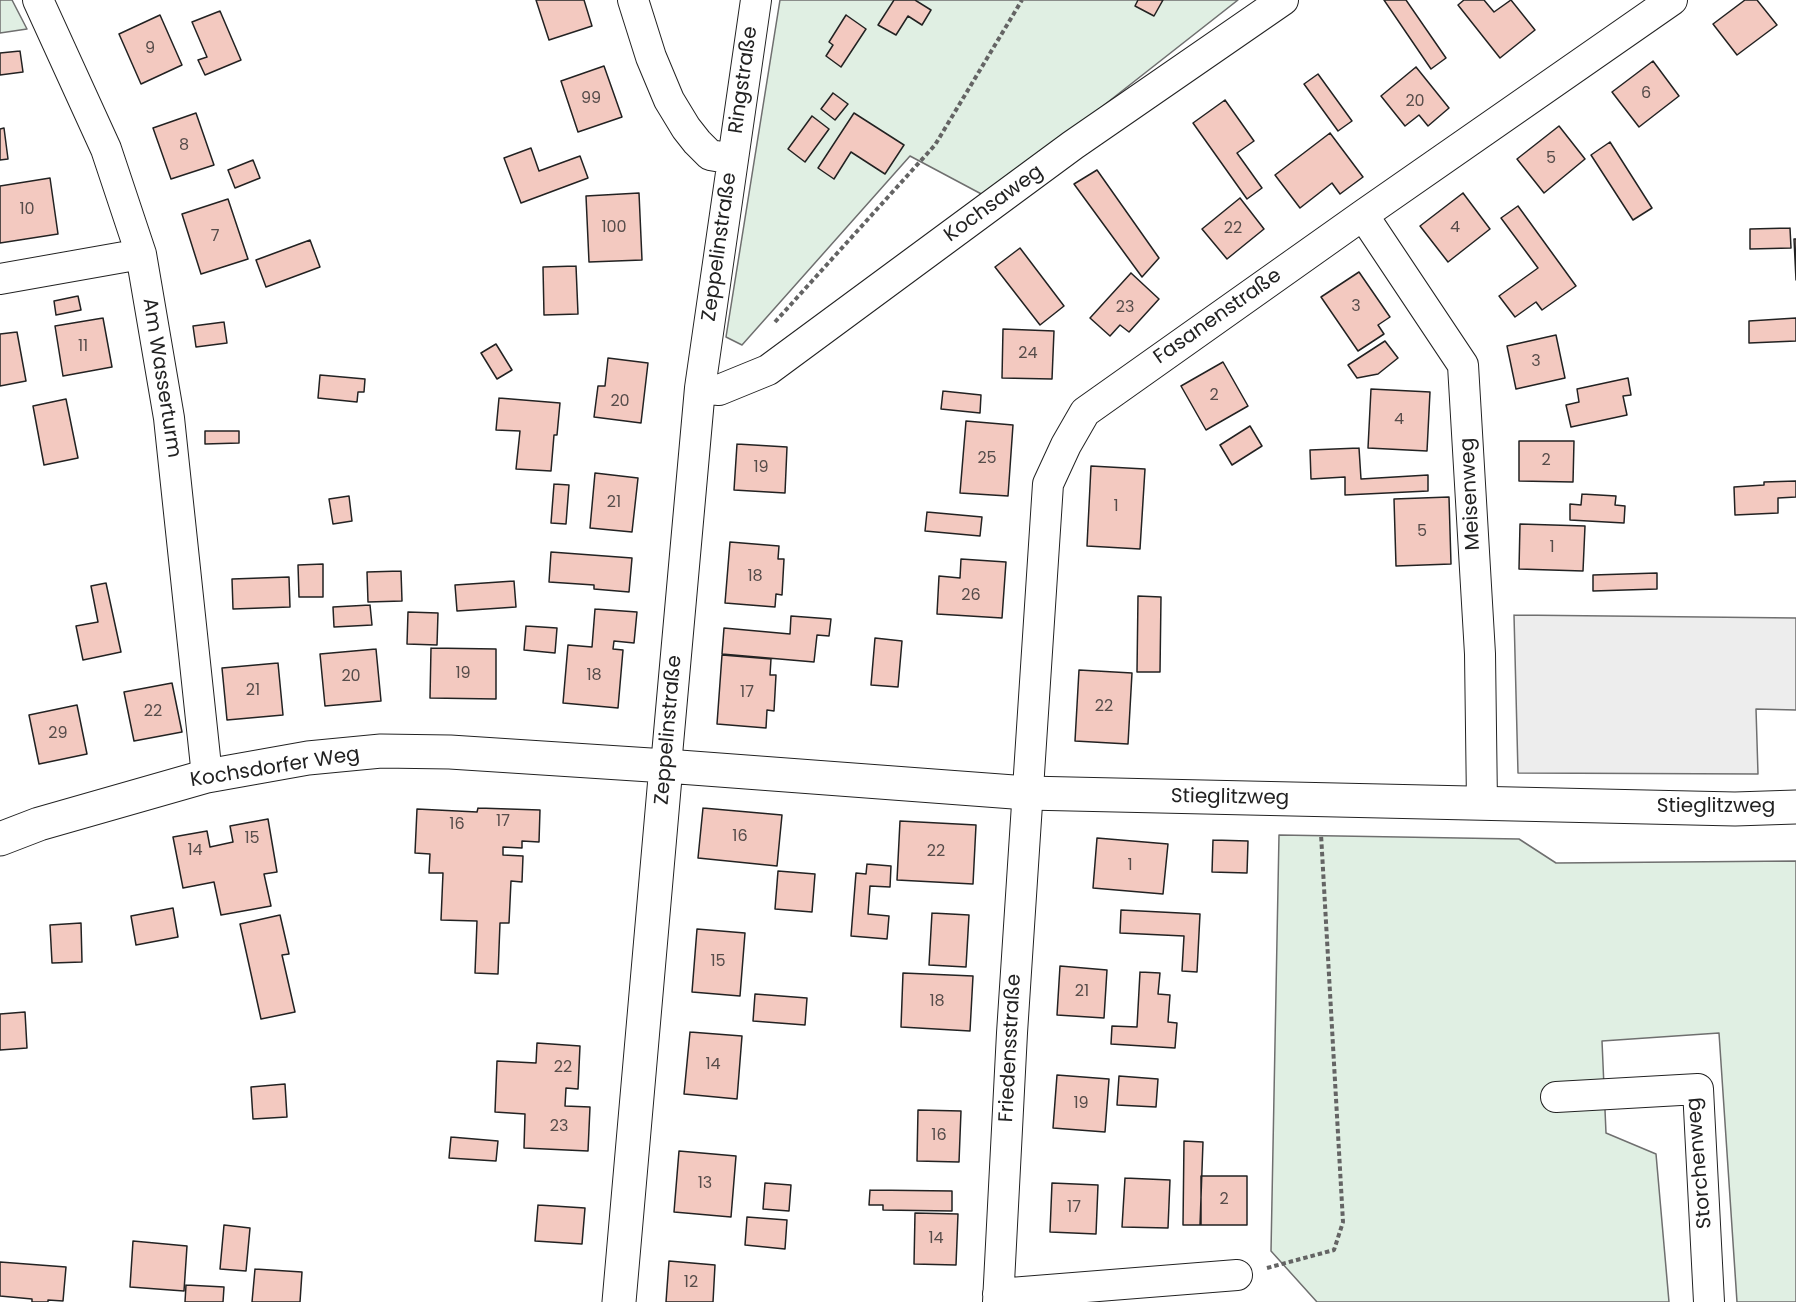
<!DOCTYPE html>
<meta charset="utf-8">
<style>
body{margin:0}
canvas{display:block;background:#fff}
</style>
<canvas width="1796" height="1302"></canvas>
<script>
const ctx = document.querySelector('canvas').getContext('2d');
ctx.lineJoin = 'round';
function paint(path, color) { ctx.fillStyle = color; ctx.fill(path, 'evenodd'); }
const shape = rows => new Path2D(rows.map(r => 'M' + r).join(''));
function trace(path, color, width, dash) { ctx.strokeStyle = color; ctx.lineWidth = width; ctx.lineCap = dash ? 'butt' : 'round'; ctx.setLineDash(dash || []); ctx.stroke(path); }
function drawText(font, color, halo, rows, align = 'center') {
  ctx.font = font + ' Poppins,sans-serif'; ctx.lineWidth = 4.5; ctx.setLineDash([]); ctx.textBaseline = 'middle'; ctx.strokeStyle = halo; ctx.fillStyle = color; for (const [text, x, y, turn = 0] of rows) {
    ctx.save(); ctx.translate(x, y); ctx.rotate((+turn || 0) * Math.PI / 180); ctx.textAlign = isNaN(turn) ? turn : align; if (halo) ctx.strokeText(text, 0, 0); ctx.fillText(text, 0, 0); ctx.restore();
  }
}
const green = shape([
 [0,0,12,0,27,29,0,33,0,0],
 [780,0,1238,0,987,197,910,156,742,345,726,337,780,0],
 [1279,835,1519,839,1556,863,1796,861,1796,1302,1737,1302,1719,1033,1602,1041,1606,1133,1656,1154,1669,1302,1317,1302,1271,1251,1279,835]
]);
paint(green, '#e0efe3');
trace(green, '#6f6f6f', 1.5);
const parking = shape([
 [1514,615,1796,618,1796,710,1756,709,1758,774,1518,773,1514,615]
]);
paint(parking, '#ededed');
trace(parking, '#6f6f6f', 1.5);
const building = shape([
 [536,0,584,0,592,26,549,40,536,0],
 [894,0,915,0,931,10,922,25,908,16,896,35,878,25,894,0],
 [1138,0,1163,0,1154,16,1135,6,1138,0],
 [1384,0,1406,0,1446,58,1431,69,1384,0],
 [1464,0,1484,0,1494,12,1511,0,1535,30,1500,58,1458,5,1464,0],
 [1745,0,1757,0,1777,25,1737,55,1713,24,1745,0],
 [220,11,241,60,205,75,198,60,207,57,192,22,220,11],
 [160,15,182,65,141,84,119,34,160,15],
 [846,15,866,29,841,67,826,56,833,45,829,42,846,15],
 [20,51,23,72,0,75,0,53,20,51],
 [1653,61,1679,96,1639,127,1612,92,1653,61],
 [604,66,622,117,578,132,561,81,604,66],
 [1416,67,1449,108,1428,126,1419,115,1405,126,1381,96,1416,67],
 [1318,74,1352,121,1338,131,1304,84,1318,74],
 [833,93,848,104,835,120,821,109,833,93],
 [1225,100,1254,141,1237,153,1262,188,1247,199,1193,123,1225,100],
 [196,113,214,165,171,179,153,128,196,113],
 [854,113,904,145,885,174,851,152,834,179,818,168,854,113],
 [812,116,829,129,805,162,788,149,812,116],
 [1559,126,1585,159,1544,193,1517,159,1559,126],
 [4,128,8,159,0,160,0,129,4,128],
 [1330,133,1363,177,1340,194,1332,183,1300,208,1275,175,1330,133],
 [1610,142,1652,208,1633,220,1591,155,1610,142],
 [531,148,539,171,580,156,588,178,521,203,504,158,531,148],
 [253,160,260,178,235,188,228,170,253,160],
 [1097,170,1159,258,1142,277,1074,184,1097,170],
 [50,178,58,234,0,243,0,186,50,178],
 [639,193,642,260,589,262,586,196,639,193],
 [1463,193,1490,229,1448,262,1420,226,1463,193],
 [1240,198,1264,229,1227,259,1202,229,1240,198],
 [228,199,248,259,201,274,182,214,228,199],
 [1518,206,1576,286,1542,310,1536,302,1515,317,1499,296,1538,268,1501,218,1518,206],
 [1790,228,1791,248,1750,249,1750,229,1790,228],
 [1794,239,1796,239,1796,280,1794,239],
 [310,240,320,267,266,287,256,260,310,240],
 [1020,248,1064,306,1040,325,995,267,1020,248],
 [576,266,578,314,544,315,543,267,576,266],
 [1359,272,1390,317,1378,325,1384,334,1358,351,1321,297,1359,272],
 [1131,273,1159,299,1129,332,1120,325,1110,336,1090,318,1131,273],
 [78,296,81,310,56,315,54,301,78,296],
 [103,318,112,367,63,376,55,326,103,318],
 [1796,318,1796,341,1749,343,1749,321,1796,318],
 [224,322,227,343,196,347,193,326,224,322],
 [1003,329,1054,331,1052,379,1002,378,1003,329],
 [17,332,26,381,0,386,0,334,17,332],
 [1556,335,1565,378,1516,389,1507,346,1556,335],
 [1385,341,1398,358,1378,374,1357,378,1348,365,1385,341],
 [496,344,512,370,497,379,481,353,496,344],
 [608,358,648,363,641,423,594,417,598,386,605,386,608,358],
 [1223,362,1248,406,1206,430,1181,386,1223,362],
 [320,375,365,379,364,392,358,392,357,402,318,398,320,375],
 [1628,378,1631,395,1623,396,1627,415,1571,427,1566,405,1579,402,1577,389,1628,378],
 [1371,389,1430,392,1427,451,1368,448,1371,389],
 [943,391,981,395,980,413,941,409,943,391],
 [499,398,560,403,557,435,554,435,551,471,516,469,520,431,496,430,499,398],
 [66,399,78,458,44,465,33,406,66,399],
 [966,421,1013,425,1008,496,960,493,966,421],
 [1250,426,1262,446,1232,465,1220,445,1250,426],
 [205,431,239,431,239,443,205,444,205,431],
 [1519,441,1574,441,1573,482,1519,481,1519,441],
 [737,444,787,447,785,493,734,490,737,444],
 [1359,448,1361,479,1428,475,1428,491,1345,495,1345,477,1311,479,1310,450,1359,448],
 [1091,466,1145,469,1140,549,1087,546,1091,466],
 [595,473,638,478,632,532,590,528,595,473],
 [1796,481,1796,497,1778,498,1778,513,1735,515,1734,487,1764,485,1764,482,1796,481],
 [554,484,569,485,566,524,551,523,554,484],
 [1582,494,1616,496,1615,505,1625,506,1624,523,1570,520,1570,504,1581,505,1582,494],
 [349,496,352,521,333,524,329,499,349,496],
 [1449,497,1451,564,1396,566,1394,499,1449,497],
 [927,512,982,517,980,536,925,531,927,512],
 [1520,524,1585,526,1583,571,1519,569,1520,524],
 [730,542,779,546,778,559,784,559,782,595,776,594,775,607,725,603,730,542],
 [551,552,632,558,629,592,594,589,594,585,549,582,551,552],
 [961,559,1006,562,1002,618,937,614,939,576,960,578,961,559],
 [323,564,323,597,299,597,298,565,323,564],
 [401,571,402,601,368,602,367,572,401,571],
 [1657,573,1657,589,1593,591,1593,575,1657,573],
 [289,577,290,607,233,609,232,579,289,577],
 [514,581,516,607,457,611,455,585,514,581],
 [106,583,121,652,83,660,76,626,98,622,91,586,106,583],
 [1138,596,1161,597,1160,672,1137,672,1138,596],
 [370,605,372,625,334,627,333,607,370,605],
 [595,609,637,612,634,643,614,641,613,649,623,650,618,708,563,703,568,645,592,647,595,609],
 [408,612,438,613,437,645,407,644,408,612],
 [791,616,831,619,829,636,817,635,814,662,722,654,724,628,790,634,791,616],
 [526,626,557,628,555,653,524,650,526,626],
 [875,638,902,641,898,687,871,685,875,638],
 [431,648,496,649,496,699,430,698,431,648],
 [376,649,381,701,325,706,320,654,376,649],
 [722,655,771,659,770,675,776,675,774,711,767,710,766,728,717,724,722,655],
 [278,663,283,715,227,720,222,668,278,663],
 [1079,670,1132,673,1128,744,1075,741,1079,670],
 [172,683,182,732,134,741,124,692,172,683],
 [77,705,87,754,39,764,29,715,77,705],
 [478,808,540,810,539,842,522,841,522,848,503,847,503,855,523,856,522,882,511,881,509,923,500,923,498,974,475,973,477,921,441,920,443,873,429,873,430,854,415,853,417,809,477,812,478,808],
 [703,808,782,815,777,866,698,858,703,808],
 [268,819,277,872,264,874,271,906,221,915,214,882,183,888,173,837,207,831,210,847,233,842,230,826,268,819],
 [900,821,976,825,973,884,897,880,900,821],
 [1097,838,1168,844,1163,894,1093,888,1097,838],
 [1213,840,1248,841,1247,873,1212,872,1213,840],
 [867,864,891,866,890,887,870,886,868,914,889,916,887,939,851,936,856,873,866,874,867,864],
 [778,871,815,874,812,912,775,909,778,871],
 [173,908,178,937,136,945,131,916,173,908],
 [1121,910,1200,914,1197,972,1182,971,1184,936,1120,933,1121,910],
 [932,913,969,915,966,967,929,965,932,913],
 [280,915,289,954,282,955,295,1012,261,1019,240,924,280,915],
 [81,923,82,962,52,963,50,925,81,923],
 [697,929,745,933,740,996,692,992,697,929],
 [1060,966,1107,970,1104,1018,1057,1015,1060,966],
 [1140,972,1160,973,1158,994,1170,995,1168,1022,1177,1023,1175,1048,1111,1044,1112,1026,1137,1027,1140,972],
 [903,973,973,976,970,1031,901,1027,903,973],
 [755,994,807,998,805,1025,753,1021,755,994],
 [25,1012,27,1048,0,1050,0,1014,25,1012],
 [690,1032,742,1036,737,1099,684,1094,690,1032],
 [537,1043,580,1046,578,1089,566,1088,565,1106,590,1107,588,1151,524,1148,525,1114,495,1112,497,1061,536,1063,537,1043],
 [1057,1075,1109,1079,1105,1132,1053,1128,1057,1075],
 [1119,1076,1158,1079,1156,1107,1117,1105,1119,1076],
 [285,1084,287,1117,253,1119,251,1087,285,1084],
 [918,1110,961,1111,959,1162,917,1161,918,1110],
 [451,1137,498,1141,496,1161,449,1158,451,1137],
 [1184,1141,1203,1142,1200,1225,1183,1225,1184,1141],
 [679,1151,736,1156,731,1217,674,1212,679,1151],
 [1201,1176,1247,1176,1247,1225,1201,1225,1201,1176],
 [1125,1178,1170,1180,1168,1228,1122,1227,1125,1178],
 [765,1183,791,1185,789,1211,763,1209,765,1183],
 [1052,1183,1098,1185,1096,1234,1050,1232,1052,1183],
 [870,1190,952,1191,952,1211,883,1210,883,1205,869,1205,870,1190],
 [538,1205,585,1208,582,1244,535,1241,538,1205],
 [915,1213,958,1214,956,1265,914,1264,915,1213],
 [747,1217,787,1220,785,1249,745,1245,747,1217],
 [224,1225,250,1228,246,1271,220,1269,224,1225],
 [133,1241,187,1246,184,1291,130,1287,133,1241],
 [669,1261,715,1265,713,1302,666,1302,669,1261],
 [0,1262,66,1267,63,1301,48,1300,48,1302,32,1302,32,1299,0,1296,0,1262],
 [255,1269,302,1272,300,1302,252,1302,255,1269],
 [186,1285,224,1287,223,1302,185,1302,186,1285]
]);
paint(building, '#f3c9c0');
trace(building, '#222', 1.5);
const minor = shape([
 [38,0,106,149,141,254,169,418,207,776],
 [633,0,651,57,669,100,686,128,697,142,710,155,733,159],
 [1363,215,1463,365,1480,654,1482,804],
 [0,279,141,254],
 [700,388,719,390,768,370,1073,145,1283,0],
 [666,766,700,388,756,0],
 [1556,1097,1698,1089,1709,1302],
 [998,1294,1237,1275],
 [998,1302,1012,1033,1048,484,1066,445,1085,412,1363,215,1672,0]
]);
const tertiary = shape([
 [0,839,39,824,207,776,308,758,381,751,450,752,666,766,1027,793,1735,809,1796,807],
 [619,1302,666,766]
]);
trace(minor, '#222', 32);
trace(tertiary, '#222', 35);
trace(shape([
 [775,322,935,145,1022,0],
 [1267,1268,1334,1250,1343,1222,1321,834]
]), '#646464', 4, [4.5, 3]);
trace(minor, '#fff', 30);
trace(tertiary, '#fff', 33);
drawText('16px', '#564c4a', null, [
 ["9",150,49],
 ["6",1646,94],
 ["99",591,99],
 ["20",1415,102],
 ["8",184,146],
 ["5",1551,159],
 ["10",27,210],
 ["100",614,228],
 ["4",1455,228],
 ["22",1233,229],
 ["7",215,237],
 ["3",1356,307],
 ["23",1125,308],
 ["11",83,347],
 ["24",1028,354],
 ["3",1536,362],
 ["2",1214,396],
 ["20",620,402],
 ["4",1399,420],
 ["25",987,459],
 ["2",1546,461],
 ["19",761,468],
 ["21",614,503],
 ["1",1116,507],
 ["5",1422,532],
 ["1",1552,548],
 ["18",755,577],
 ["26",971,596],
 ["19",463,674],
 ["18",594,676],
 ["20",351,677],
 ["21",253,691],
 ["17",747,693],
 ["22",1104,707],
 ["22",153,712],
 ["29",58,734],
 ["17",503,822],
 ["16",457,825],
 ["16",740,837],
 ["15",252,839],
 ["14",195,851],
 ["22",936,852],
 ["1",1130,866],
 ["15",718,962],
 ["21",1082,992],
 ["18",937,1002],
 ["14",713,1065],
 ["22",563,1068],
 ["19",1081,1104],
 ["23",559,1127],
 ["16",939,1136],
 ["13",705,1184],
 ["2",1224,1200],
 ["17",1074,1208],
 ["14",936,1239],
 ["12",691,1283]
]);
drawText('20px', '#222', '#fff', [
 ["Ringstraße",744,80,-82],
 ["Kochsaweg",994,204,-36],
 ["Zeppelinstraße",720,247,-82],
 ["Fasanenstraße",1218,317,-35],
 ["Am Wasserturm",161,378,81],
 ["Meisenweg",1471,494,-93],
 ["Zeppelinstraße",669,730,-85],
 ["Kochsdorfer Weg",275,768,-9],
 ["Stieglitzweg",1230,798,1],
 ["Stieglitzweg",1716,807],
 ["Friedensstraße",1011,1048,-87],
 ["Storchenweg",1700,1163,-95]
]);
</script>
